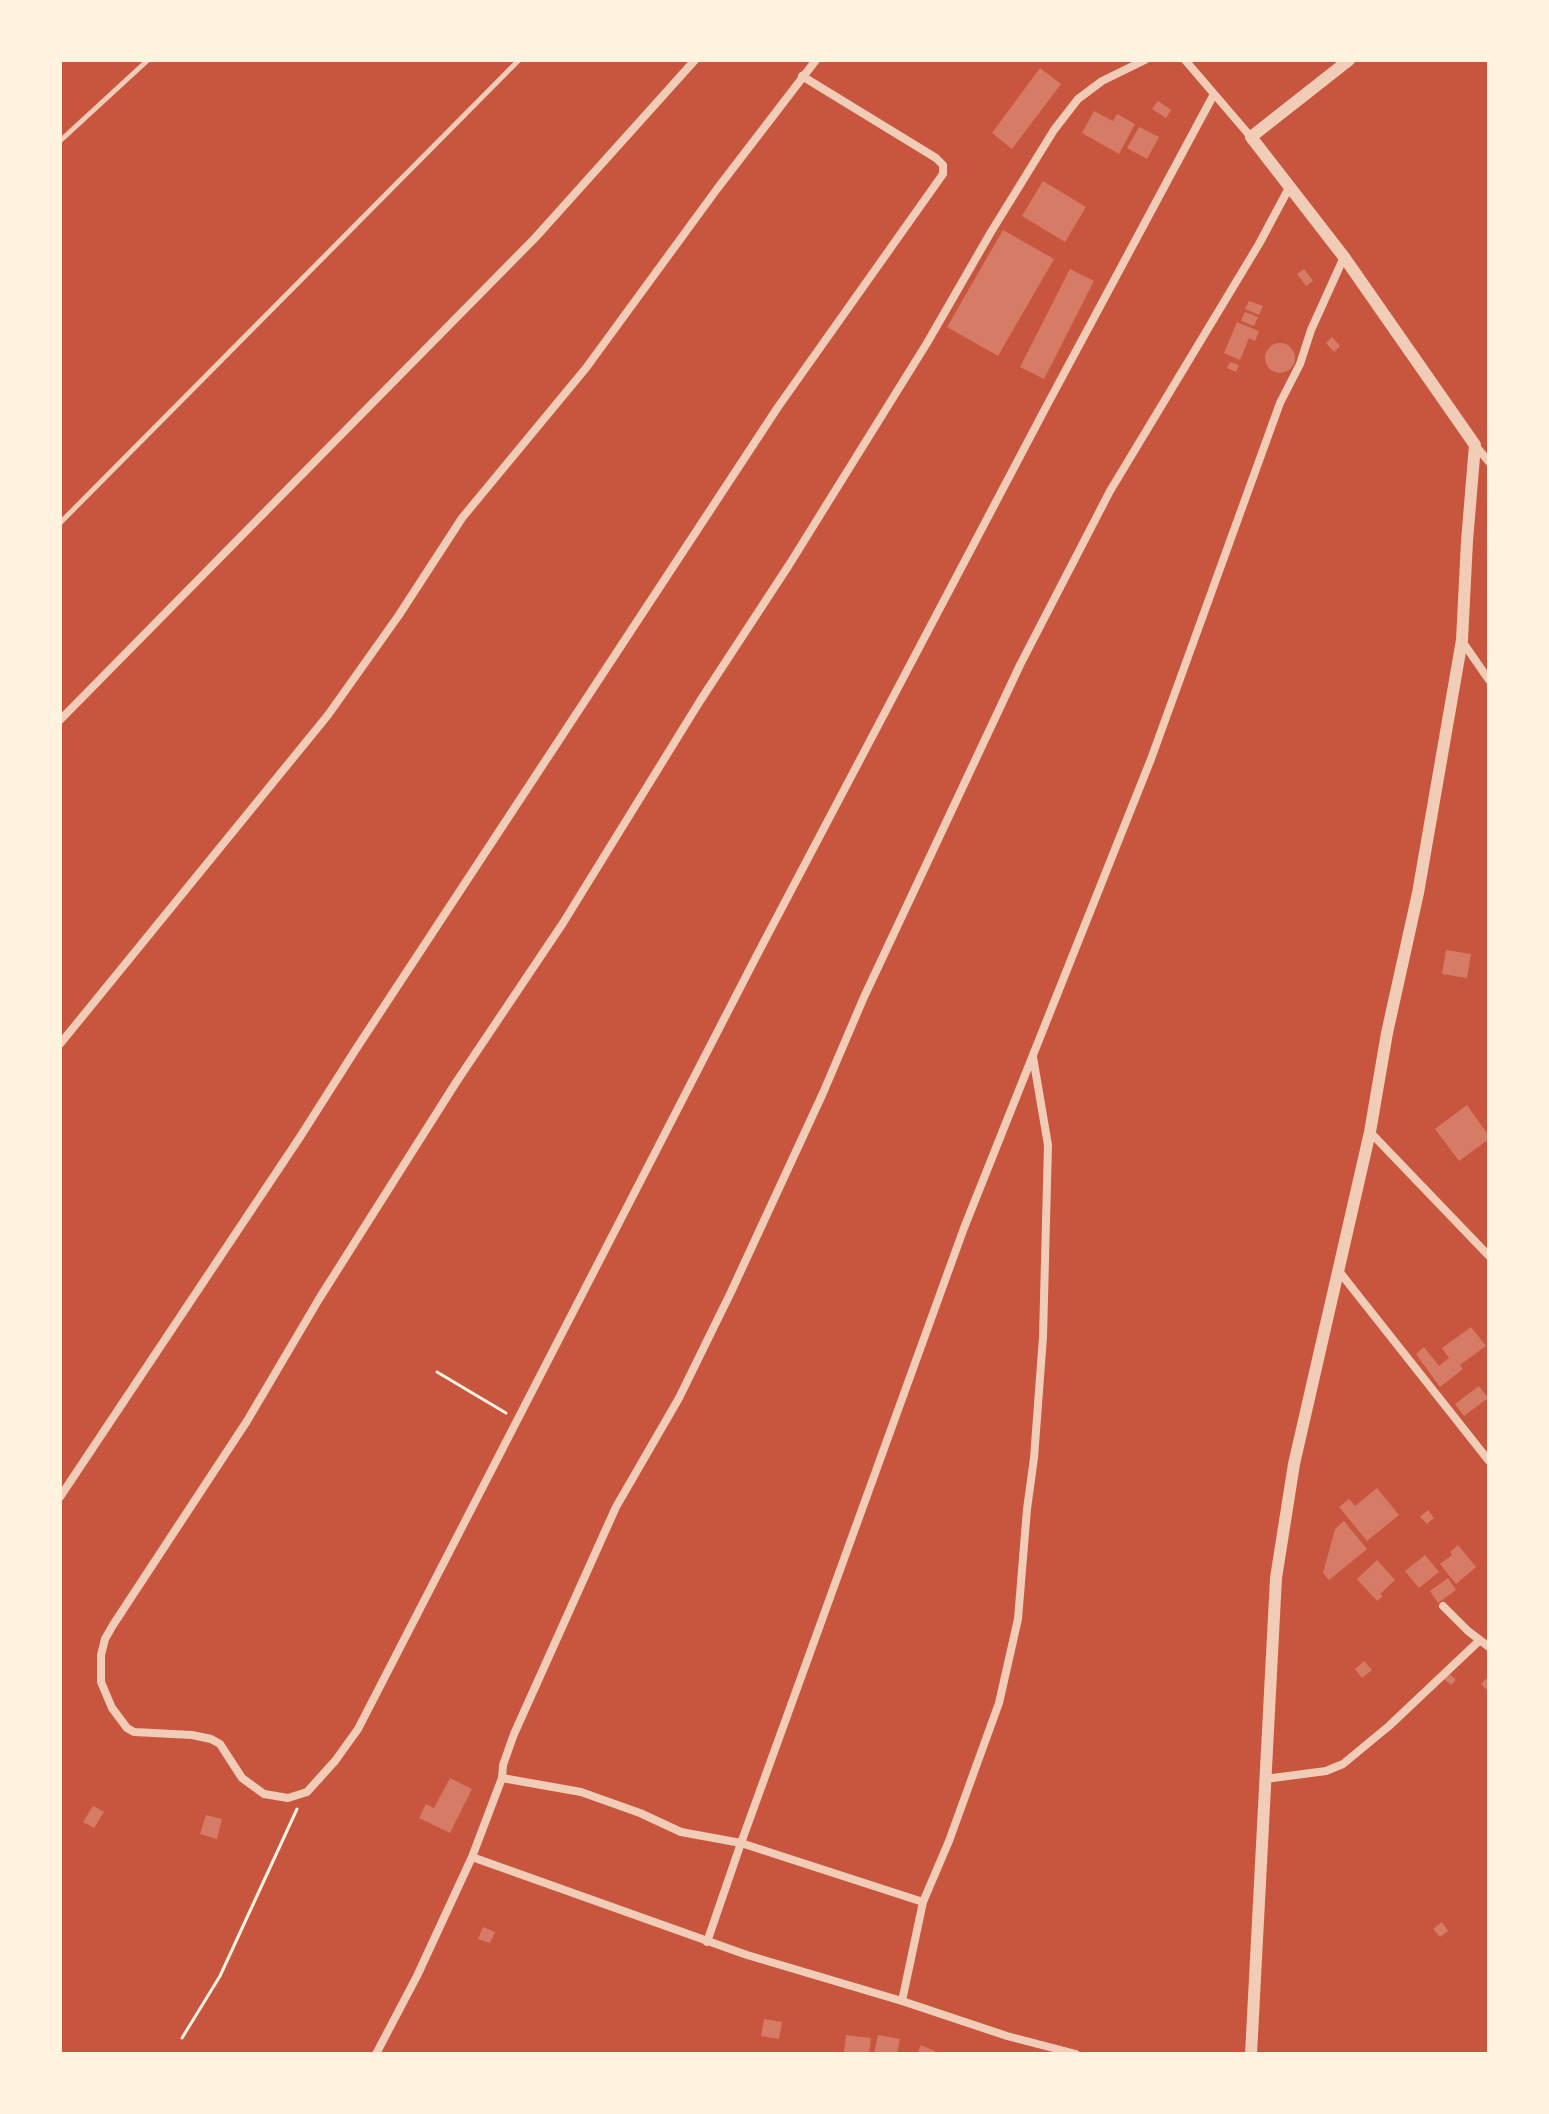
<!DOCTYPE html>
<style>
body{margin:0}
#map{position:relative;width:1549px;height:2114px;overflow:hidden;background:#c8553d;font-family:Montserrat,sans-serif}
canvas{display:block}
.frame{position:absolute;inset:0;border:62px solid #fff3e0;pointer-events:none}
</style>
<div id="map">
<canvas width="1549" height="2114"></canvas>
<div class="frame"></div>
</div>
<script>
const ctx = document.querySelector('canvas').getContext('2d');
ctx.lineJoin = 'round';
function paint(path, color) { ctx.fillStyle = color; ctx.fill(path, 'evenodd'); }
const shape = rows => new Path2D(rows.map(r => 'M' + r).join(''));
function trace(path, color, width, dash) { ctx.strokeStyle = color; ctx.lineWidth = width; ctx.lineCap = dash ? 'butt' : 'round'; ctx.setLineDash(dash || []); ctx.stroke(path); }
paint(shape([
 [1040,68,1061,84,1012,149,992,133],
 [1158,101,1171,110,1166,118,1152,109],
 [1094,111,1113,121,1117,114,1135,124,1119,154,1082,133],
 [1139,127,1159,137,1147,159,1127,148],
 [1043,181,1086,207,1065,242,1022,216],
 [1003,230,1054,259,998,356,947,327],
 [1070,269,1094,281,1044,379,1020,367],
 [1304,269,1313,281,1306,286,1297,274],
 [1249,301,1263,306,1259,315,1245,309],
 [1245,312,1258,317,1254,326,1241,321],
 [1237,322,1259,331,1255,341,1249,338,1240,360,1224,353],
 [1332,337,1340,346,1334,352,1326,343],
 '1265 358a15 15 0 1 1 30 0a15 15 0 1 1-30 0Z',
 [1230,362,1239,365,1236,372,1227,368],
 [1446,950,1471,954,1467,978,1442,974],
 [1467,1105,1489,1136,1489,1139,1459,1161,1435,1129],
 [1471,1327,1486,1346,1460,1365,1463,1369,1440,1387,1416,1354,1424,1347,1439,1366,1449,1358,1442,1348],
 [1479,1386,1488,1398,1464,1416,1455,1404],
 [1377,1488,1399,1515,1367,1541,1339,1507,1349,1499,1355,1506],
 [1428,1510,1434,1518,1427,1524,1420,1517],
 [1344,1521,1367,1549,1329,1580,1323,1573,1335,1529],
 [1458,1545,1476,1567,1456,1584,1440,1564,1452,1555,1450,1552],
 [1425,1555,1439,1572,1419,1588,1405,1571],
 [1377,1560,1395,1580,1380,1594,1383,1596,1377,1601,1357,1579],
 [1448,1578,1456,1590,1438,1603,1430,1591],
 [1364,1661,1372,1670,1362,1678,1355,1669],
 [1450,1674,1456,1680,1451,1685,1444,1679],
 [1489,1676,1489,1692,1481,1684],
 [450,1778,472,1789,450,1833,419,1818,426,1804,434,1808],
 [93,1806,104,1812,94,1828,83,1822],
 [206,1815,222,1819,217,1839,200,1834],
 [1442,1922,1448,1931,1440,1937,1433,1929],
 [483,1927,495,1932,490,1943,478,1939],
 [764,2019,782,2022,779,2039,761,2036],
 [846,2035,871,2038,869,2054,844,2052],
 [878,2035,900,2039,897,2054,874,2054],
 [921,2045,935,2051,934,2054,917,2054]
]), '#d67c66');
trace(shape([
 [437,1372,506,1413],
 [182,2038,220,1976,297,1809]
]), '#fff3e0', 3);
trace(shape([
 [60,141,148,60],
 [60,523,519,60]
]), '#f1ccb7', 5);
trace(shape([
 [1145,60,1102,81,1078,99,1054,130,991,232,927,343,789,565,700,701,563,923,455,1084,319,1299,247,1421,113,1625,105,1639,101,1655,101,1682,112,1708,127,1728,134,1732,192,1735,211,1739,220,1744,242,1778,264,1794,288,1798,307,1792,335,1761,358,1729,757,955,1046,407,1214,94],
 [1185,60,1251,137],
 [1475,445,1489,462],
 [1462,641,1489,680],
 [60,720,535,238,695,60],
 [60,1044,328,715,399,615,462,518,586,368,717,189,816,60],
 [1033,1057,1048,1145,1043,1337,1034,1458,1027,1509,1018,1619,999,1703,949,1841,923,1902,741,1843,681,1832,640,1813,581,1792,502,1778,472,1857,747,1955,902,2001,1007,2036,1076,2054],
 [1370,1132,1489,1256],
 [1338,1270,1489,1461],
 [60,1497,300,1137,356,1049,778,407,943,174,943,165,936,158,802,76],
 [1443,1606,1468,1631,1489,1647],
 [502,1778,503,1765,514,1734,616,1507,679,1398,731,1292,823,1093,864,997,1020,665,1110,491,1259,244,1290,186],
 [1265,1779,1326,1771,1343,1764,1389,1726,1480,1640],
 [707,1942,741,1843,964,1228,1151,759,1280,403,1300,364,1311,330,1344,257],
 [902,2001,923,1902],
 [376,2054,417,1976,472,1857]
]), '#f1ccb7', 8);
trace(shape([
 [1251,2054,1276,1578,1294,1464,1370,1132,1387,1033,1418,893,1462,640,1467,541,1475,445,1344,257,1251,137,1349,60]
]), '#f1ccb7', 12);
</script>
